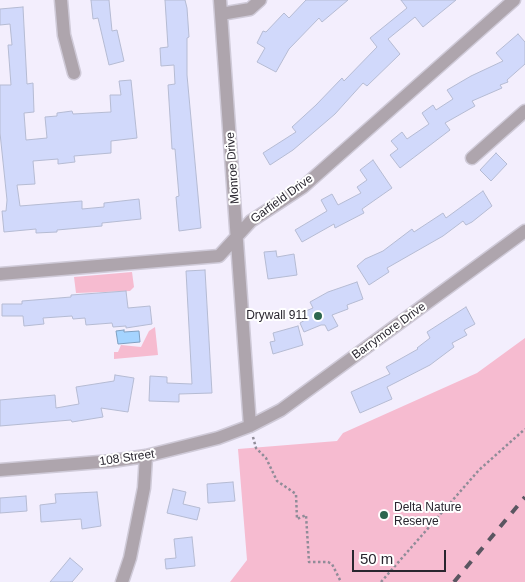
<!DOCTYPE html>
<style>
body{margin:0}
#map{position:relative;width:525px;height:582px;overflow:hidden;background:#f3eefd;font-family:Helvetica,sans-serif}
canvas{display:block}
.scale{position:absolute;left:352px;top:550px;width:94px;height:22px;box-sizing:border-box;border:2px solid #29262f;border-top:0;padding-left:6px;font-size:15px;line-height:18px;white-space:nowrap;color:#29262f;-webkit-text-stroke:4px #fff;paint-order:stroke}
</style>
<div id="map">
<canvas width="525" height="582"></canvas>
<div class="scale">50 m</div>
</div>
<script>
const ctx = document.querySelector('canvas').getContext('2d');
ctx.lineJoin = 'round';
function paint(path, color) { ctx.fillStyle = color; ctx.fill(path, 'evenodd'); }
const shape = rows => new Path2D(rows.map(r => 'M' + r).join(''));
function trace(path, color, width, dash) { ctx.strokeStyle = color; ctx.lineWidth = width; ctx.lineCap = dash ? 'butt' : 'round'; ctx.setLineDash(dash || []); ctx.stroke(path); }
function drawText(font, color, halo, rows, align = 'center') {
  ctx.font = font + ' Helvetica,sans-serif'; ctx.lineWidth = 4; ctx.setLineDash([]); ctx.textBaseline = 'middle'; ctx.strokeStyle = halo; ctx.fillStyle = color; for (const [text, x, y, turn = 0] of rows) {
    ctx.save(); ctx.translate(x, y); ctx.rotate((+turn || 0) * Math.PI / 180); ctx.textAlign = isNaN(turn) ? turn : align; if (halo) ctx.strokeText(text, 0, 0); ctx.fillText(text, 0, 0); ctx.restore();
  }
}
paint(shape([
 [132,272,134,287,130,291,76,293,74,277],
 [155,327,158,355,114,359,114,352,118,352,121,345,141,347,149,331],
 [525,338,525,582,230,582,247,560,238,449,337,441,343,433,477,373]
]), '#f6bbd0');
const water = shape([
 [124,330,124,332,139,331,140,342,118,344,116,331,124,330]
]);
paint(water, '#a5d4ff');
trace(water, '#80a0c1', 1);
const building = shape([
 [91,0,109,0,112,31,117,30,124,61,109,65,98,18,93,19,91,0],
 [165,0,185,0,187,8,189,37,187,38,187,75,201,228,179,231,176,197,179,196,175,149,172,149,168,85,175,84,174,65,161,66,160,48,168,47,165,0],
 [306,0,348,0,322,22,319,18,289,49,276,72,257,62,265,48,257,43,263,31,266,32,284,13,289,18,306,0],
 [401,0,456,0,423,27,415,17,388,39,400,54,367,86,363,83,335,114,293,150,270,165,263,153,296,132,292,127,316,105,342,78,344,81,377,47,370,38,407,8,401,0],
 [23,7,27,84,33,83,34,112,24,113,26,140,47,138,45,117,57,116,57,113,72,111,73,114,111,112,110,95,121,95,119,81,131,80,137,138,111,141,111,153,74,156,75,162,58,164,58,159,33,161,35,184,17,185,20,206,82,201,82,209,104,207,104,203,139,199,141,219,102,223,102,226,57,230,57,232,36,233,36,229,4,232,2,211,6,211,7,200,0,133,0,85,11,85,8,45,12,45,10,24,0,25,0,9,23,7],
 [518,34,525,42,525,64,507,80,508,82,500,85,502,88,472,101,475,106,445,123,450,130,400,168,390,155,398,149,391,141,402,132,407,139,429,124,422,113,433,105,436,110,453,99,447,90,471,76,503,61,496,53,518,34],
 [496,153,507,164,491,181,480,170,496,153],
 [373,160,392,188,362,209,364,213,335,228,334,224,302,242,295,230,327,211,321,200,332,194,338,205,361,193,357,187,367,180,360,170,373,160],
 [483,191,492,206,472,222,466,225,463,221,443,236,387,268,389,272,369,285,357,266,365,259,383,251,412,229,414,232,443,213,446,218,483,191],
 [276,251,277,257,294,254,297,275,268,279,264,252,276,251],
 [205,270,212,393,179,394,179,402,149,401,150,376,167,377,167,383,192,384,186,271,205,270],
 [357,282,363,299,347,305,348,309,332,315,338,326,328,331,325,325,321,325,304,332,300,323,305,320,301,313,313,308,310,302,328,292,357,282],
 [126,291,128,308,150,306,152,324,126,328,126,326,113,327,112,323,86,325,85,318,73,319,72,316,43,318,44,324,24,326,23,316,2,316,2,304,22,304,22,301,71,297,71,295,126,291],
 [466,307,475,324,464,330,467,335,452,343,454,347,430,365,387,387,392,399,360,413,351,392,390,374,386,367,418,349,417,348,430,338,427,332,466,307],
 [298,326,303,345,273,354,270,342,275,341,273,333,298,326],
 [115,375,134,378,128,412,101,408,103,417,72,422,71,420,0,426,0,400,55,395,56,408,79,404,76,387,114,381,115,375],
 [233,482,235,501,208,503,207,484,233,482],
 [173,489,186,492,183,504,200,508,197,520,167,513,173,489],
 [97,492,101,526,82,529,81,519,41,522,40,505,56,503,55,494,97,492],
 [26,496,27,511,0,513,0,498,26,496],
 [192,537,195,566,166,569,165,559,176,558,174,539,192,537],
 [70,558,83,569,72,582,50,582,70,558]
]);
paint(building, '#d1d9fb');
trace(building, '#b5bbd3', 1);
const minor = shape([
 [61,0,64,35,74,73],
 [220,0,250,426],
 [221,14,250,9,260,0],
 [472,158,525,111],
 [0,274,219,256,251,221,303,187,514,0],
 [0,470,112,461,146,456,218,438,250,426,281,410,525,231],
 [122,582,130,558,144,488,146,456]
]);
trace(minor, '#cfcad8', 15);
trace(shape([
 [253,437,256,448,266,458,277,481,296,494,297,519,306,515,309,562,328,562,332,564,341,582],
 [381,582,479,470,525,429]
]), '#908c98', 2.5, [2.5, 2.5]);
trace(minor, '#aea5ad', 12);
trace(shape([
 [454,582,525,497]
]), '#5a5661', 4, [9, 9]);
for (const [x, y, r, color] of [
 [318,316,5,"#2c664f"],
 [384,515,5,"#2c664f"]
]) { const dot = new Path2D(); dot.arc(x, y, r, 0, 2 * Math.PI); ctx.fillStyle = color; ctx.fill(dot); trace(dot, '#fff', 2); }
drawText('12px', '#29262f', '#fff', [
 ["Monroe Drive",233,168,-94],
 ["Garfield Drive",282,199,-36],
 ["Barrymore Drive",389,331,-36],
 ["108 Street",127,458,-8]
]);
drawText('12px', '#29262f', '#fff', [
 ["Drywall 911",308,316],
 ["Delta Nature",394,508,"left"],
 ["Reserve",394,522,"left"]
], 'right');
</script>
